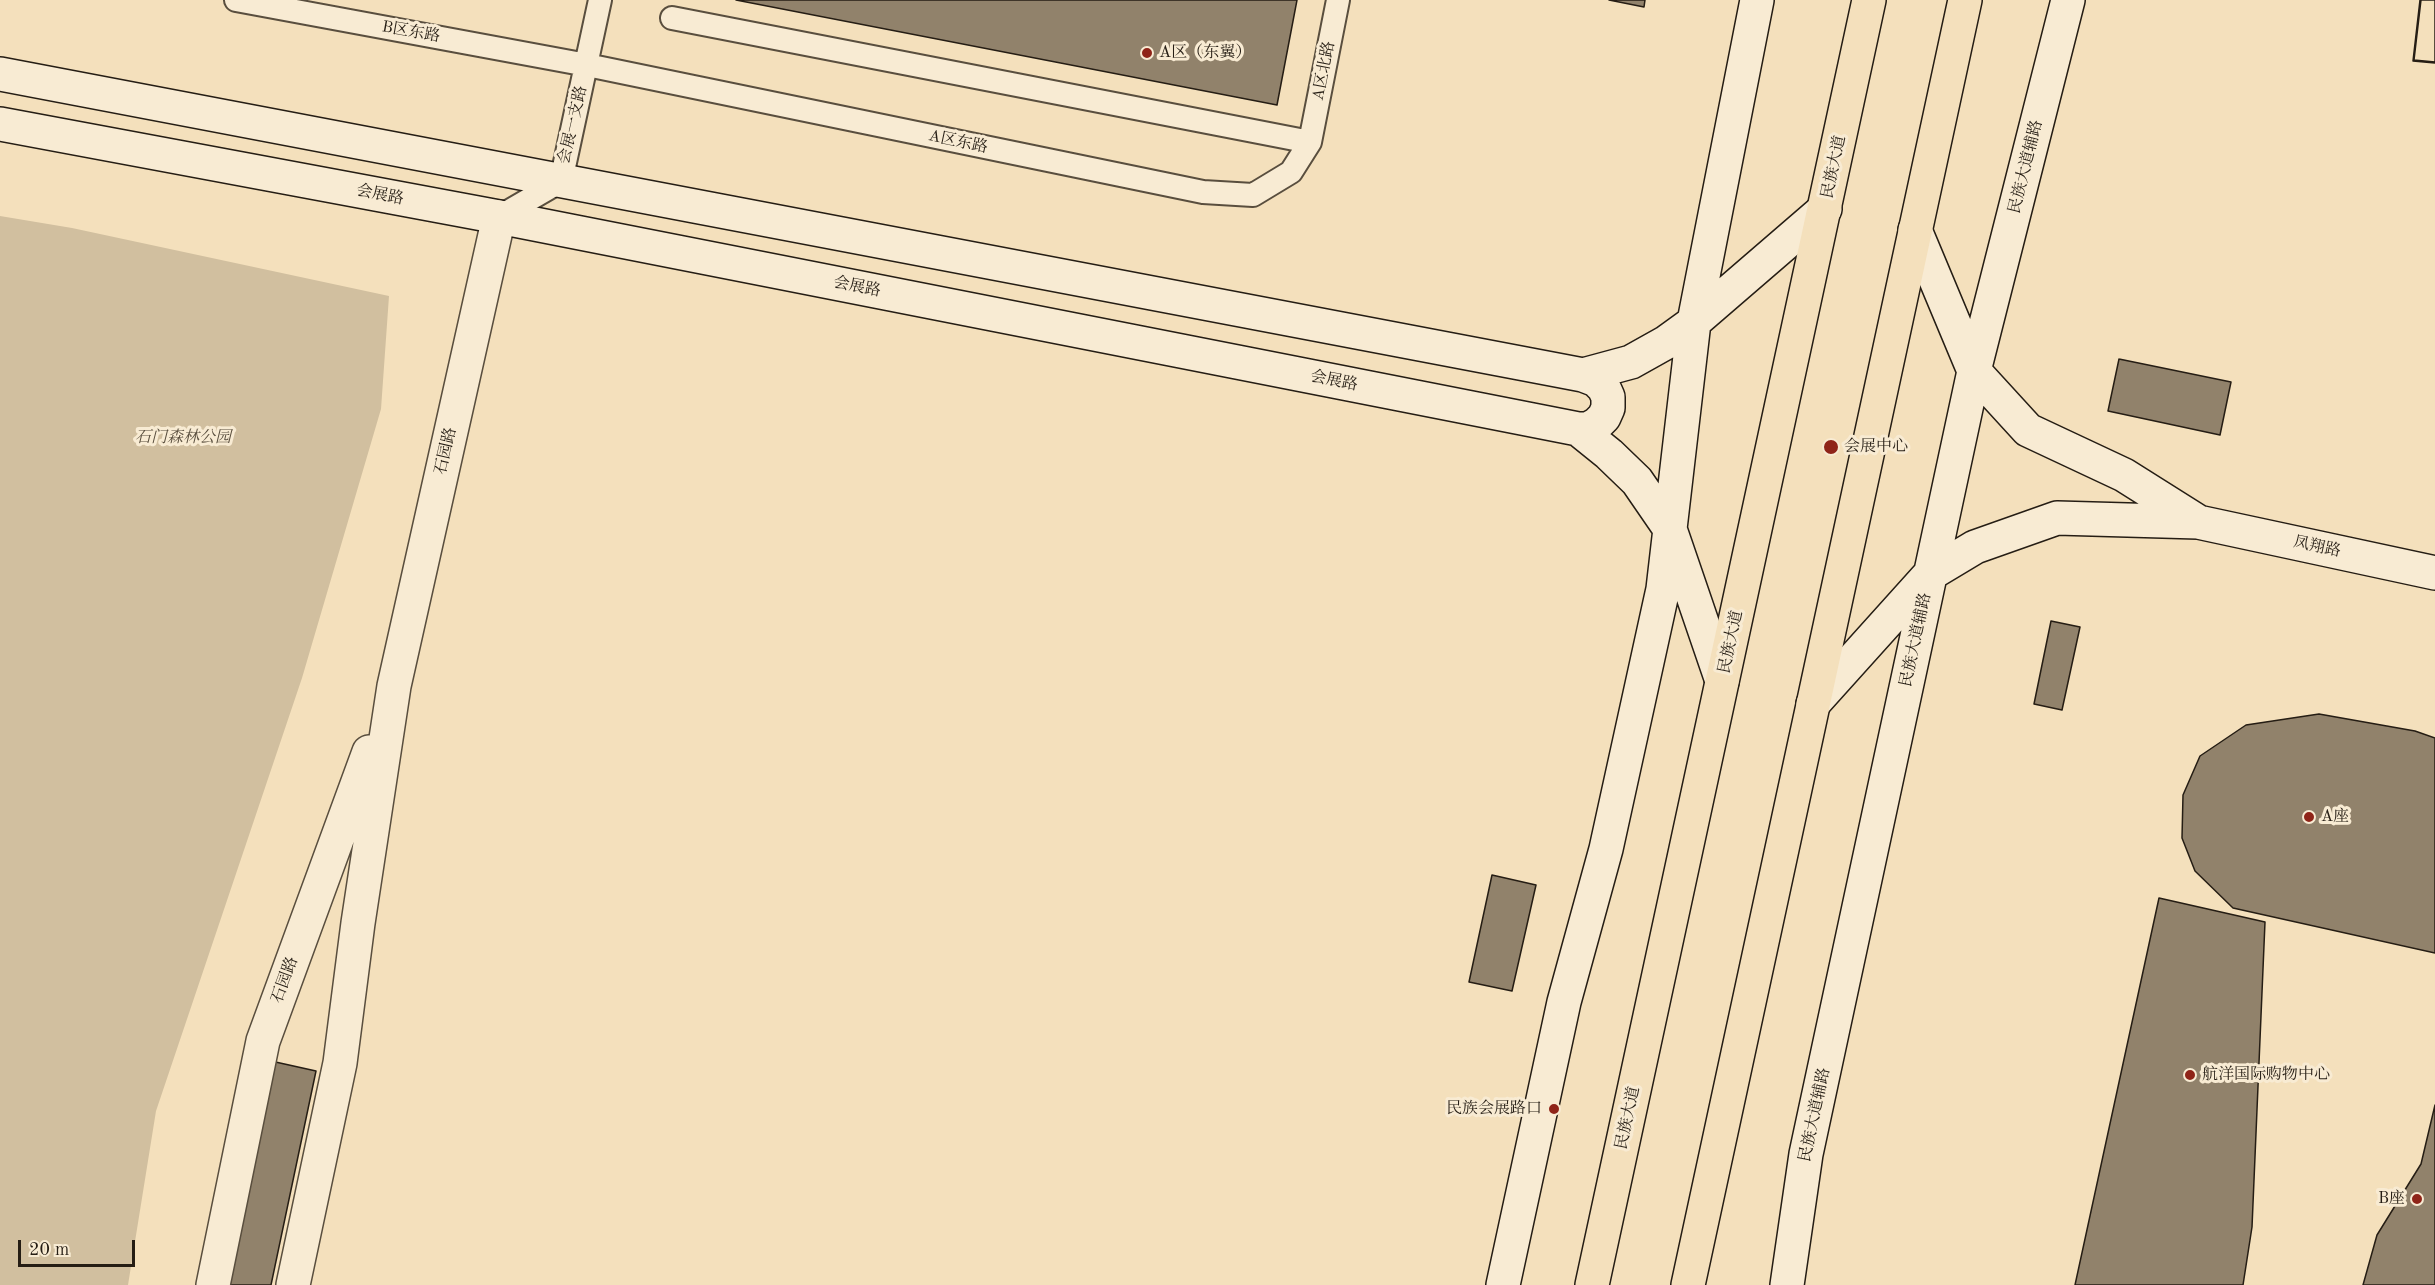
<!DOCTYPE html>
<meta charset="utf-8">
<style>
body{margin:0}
#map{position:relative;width:2435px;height:1285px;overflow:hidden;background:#f4e0bc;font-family:"Old Standard TT",serif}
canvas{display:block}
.scale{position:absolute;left:18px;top:1240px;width:117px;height:27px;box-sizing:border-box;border:3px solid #251d14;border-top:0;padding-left:8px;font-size:18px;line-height:21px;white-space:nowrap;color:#251d14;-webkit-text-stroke:4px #f8ebd3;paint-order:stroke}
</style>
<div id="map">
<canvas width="2435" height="1285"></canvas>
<div class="scale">20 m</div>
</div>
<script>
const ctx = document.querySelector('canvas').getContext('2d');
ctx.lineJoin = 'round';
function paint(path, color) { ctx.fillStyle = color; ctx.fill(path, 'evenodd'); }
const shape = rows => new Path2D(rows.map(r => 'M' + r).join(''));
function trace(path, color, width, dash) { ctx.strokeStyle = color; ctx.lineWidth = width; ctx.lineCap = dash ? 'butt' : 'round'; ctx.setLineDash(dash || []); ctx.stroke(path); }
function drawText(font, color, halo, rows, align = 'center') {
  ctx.font = font + ' "Old Standard TT","Noto Serif SC",serif'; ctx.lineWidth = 6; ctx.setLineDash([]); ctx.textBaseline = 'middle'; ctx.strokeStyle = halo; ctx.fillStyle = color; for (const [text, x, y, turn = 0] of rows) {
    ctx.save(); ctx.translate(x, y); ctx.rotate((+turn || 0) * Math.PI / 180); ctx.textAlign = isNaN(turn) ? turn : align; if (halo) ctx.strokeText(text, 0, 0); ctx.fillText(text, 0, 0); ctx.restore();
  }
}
paint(shape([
 [0,216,72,228,389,296,381,409,302,678,156,1111,128,1285,0,1285]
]), '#d1bf9f');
const building = shape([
 [736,0,1297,0,1277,105,736,0],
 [1609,0,1645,0,1644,7,1609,0],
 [2420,0,2435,0,2435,63,2413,61,2420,0],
 [2421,0,2435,0,2435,62,2414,60,2421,0],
 [2119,359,2231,382,2220,435,2108,411,2119,359],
 [2051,621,2080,627,2062,710,2034,704,2051,621],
 [2319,714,2415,731,2435,738,2435,953,2233,908,2195,871,2182,838,2183,795,2200,756,2246,725,2319,714],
 [1492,875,1536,885,1512,991,1469,982,1492,875],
 [2159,898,2265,922,2252,1227,2243,1285,2075,1285,2159,898],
 [271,1061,316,1071,271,1285,224,1285,271,1061],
 [2435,1105,2435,1285,2363,1285,2377,1235,2421,1164,2435,1105]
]);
paint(building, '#91826b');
trace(building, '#251d14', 1.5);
const lane = shape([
 [236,0,587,65,1203,192,1253,195,1291,172,1310,142,1338,0],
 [672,18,1310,142],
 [499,217,561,181,600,0]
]);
const street = shape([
 [213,1285,263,1041,369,752],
 [293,1285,340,1063,358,923,394,686,499,217]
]);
const secondary = shape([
 [0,74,1583,375,1596,380,1604,388,1608,397,1608,408,1604,417,1597,424,1588,429,1578,429],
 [0,124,499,217,1578,429,1609,454,1637,481,1670,529,1722,681],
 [1915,230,1974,371,2028,430,2124,475,2197,521],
 [1583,375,1631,362,1665,343,1694,322,1825,209],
 [1813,704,1930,574,1975,547,2057,518,2198,522,2435,573],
 [1503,1285,1564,1002,1606,849,1663,589,1694,322,1757,0],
 [1787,1285,1806,1154,1974,371,2068,0]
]);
const highway = shape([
 [1592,1285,1869,0],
 [1688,1285,1965,0]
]);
trace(lane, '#594e3e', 26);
trace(street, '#594e3e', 36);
trace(secondary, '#251d14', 36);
trace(highway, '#251d14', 36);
trace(lane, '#f8ebd3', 22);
trace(street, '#f8ebd3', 33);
trace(secondary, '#f8ebd3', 33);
trace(highway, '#f4e0bc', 33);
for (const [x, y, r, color] of [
 [1147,53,6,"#8f2418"],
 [1831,447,8,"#8f2418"],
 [2309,817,6,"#8f2418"],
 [2190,1075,6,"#8f2418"],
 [1554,1109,6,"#8f2418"],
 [2417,1199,6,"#8f2418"]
]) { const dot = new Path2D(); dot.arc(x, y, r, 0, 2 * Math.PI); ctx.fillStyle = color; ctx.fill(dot); trace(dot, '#f8ebd3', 2); }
drawText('16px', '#251d14', '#f8ebd3', [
 ["B区东路",411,32,10],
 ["A区北路",1324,71,-79],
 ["会展一支路",573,125,-77],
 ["A区东路",958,142,12],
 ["民族大道",1834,167,-78],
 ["民族大道辅路",2026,167,-76],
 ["会展路",380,195,11],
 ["会展路",857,287,11],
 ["会展路",1334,381,11],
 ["石园路",446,451,-77],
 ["凤翔路",2317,547,12],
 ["民族大道辅路",1916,640,-78],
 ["民族大道",1731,642,-78],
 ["石园路",285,980,-70],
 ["民族大道辅路",1815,1115,-78],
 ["民族大道",1628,1118,-78]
]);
drawText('16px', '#251d14', '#f8ebd3', [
 ["A区（东翼）",1159,53],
 ["会展中心",1844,447],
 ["A座",2321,817],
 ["航洋国际购物中心",2202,1075],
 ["民族会展路口",1542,1109,"right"],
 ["B座",2405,1199,"right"]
], 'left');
drawText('italic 16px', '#594e3e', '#f8ebd3', [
 ["石门森林公园",183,438]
]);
</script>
